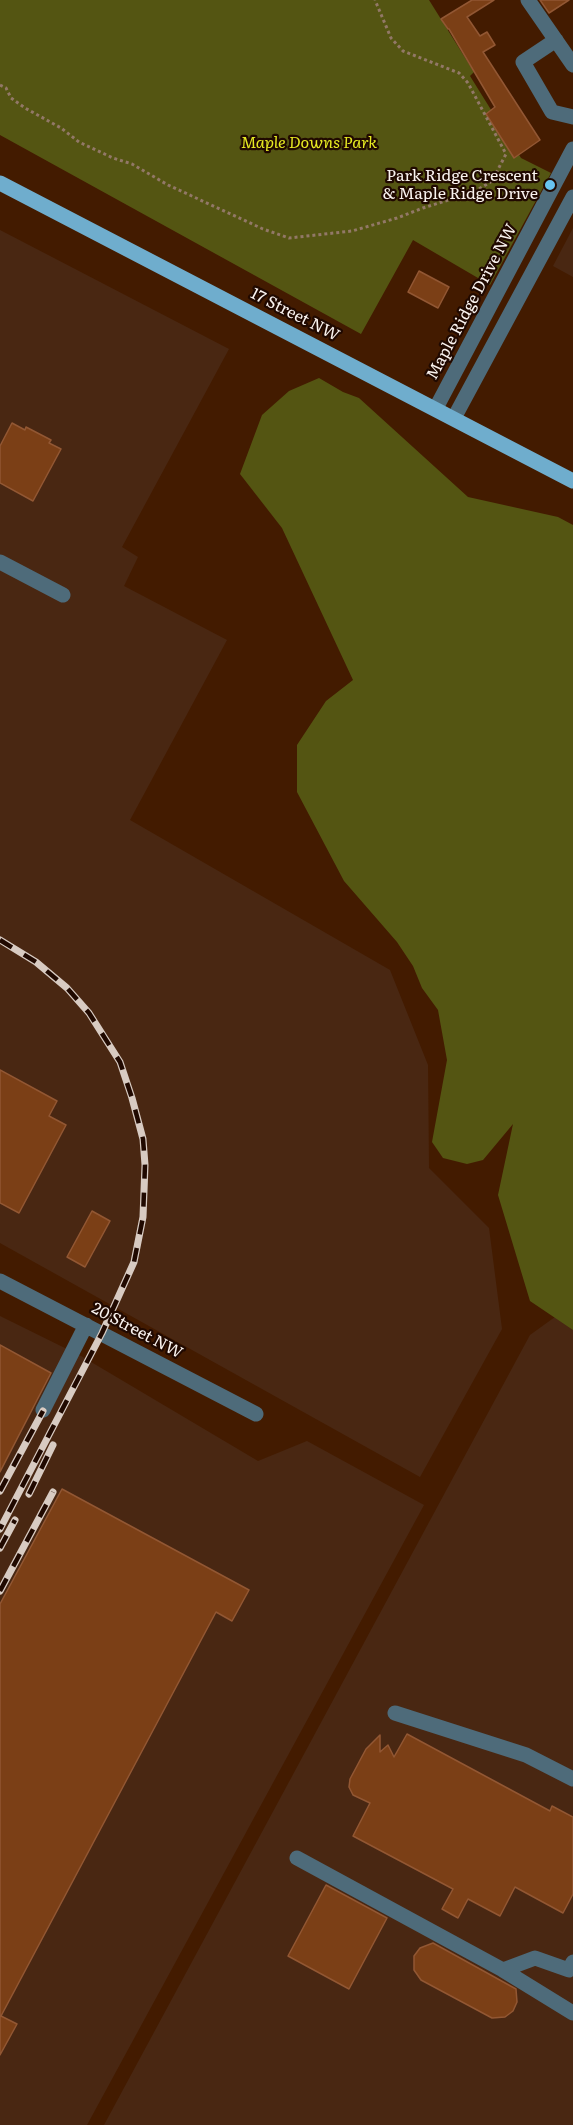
<!DOCTYPE html>
<style>
body{margin:0}
canvas{display:block;background:#431b00}
</style>
<canvas width="573" height="2125"></canvas>
<script>
const ctx = document.querySelector('canvas').getContext('2d');
ctx.lineJoin = 'round';
function paint(path, color) { ctx.fillStyle = color; ctx.fill(path, 'evenodd'); }
const shape = rows => new Path2D(rows.map(r => 'M' + r).join(''));
function trace(path, color, width, dash) { ctx.strokeStyle = color; ctx.lineWidth = width; ctx.lineCap = dash ? 'butt' : 'round'; ctx.setLineDash(dash || []); ctx.stroke(path); }
function drawText(font, color, halo, rows, align = 'center') {
  ctx.font = font + ' Literata,serif'; ctx.lineWidth = 4.5; ctx.setLineDash([]); ctx.textBaseline = 'middle'; ctx.strokeStyle = halo; ctx.fillStyle = color; for (const [text, x, y, turn = 0] of rows) {
    ctx.save(); ctx.translate(x, y); ctx.rotate((+turn || 0) * Math.PI / 180); ctx.textAlign = isNaN(turn) ? turn : align; if (halo) ctx.strokeText(text, 0, 0); ctx.fillText(text, 0, 0); ctx.restore();
  }
}
paint(shape([
 [573,228,573,277,553,266],
 [0,230,229,349,122,547,138,557,124,586,227,640,130,820,390,970,428,1065,429,1168,489,1228,502,1329,420,1477,0,1243],
 [573,1304,573,2125,104,2125,530,1335],
 [0,1316,81,1356,258,1461,307,1441,424,1505,87,2125,0,2125]
]), '#492712');
paint(shape([
 [0,0,429,0,474,72,470,76,521,158,551,173,490,285,413,240,361,334,0,135],
 [319,378,343,392,359,398,468,497,558,517,573,525,573,1330,530,1301,498,1195,513,1124,483,1160,467,1164,443,1158,432,1142,447,1060,438,1010,422,988,413,966,397,942,344,881,297,792,297,745,326,701,353,680,282,528,240,474,262,415,289,391]
]), '#545512');
const building = shape([
 [472,0,494,0,467,17,480,36,487,32,495,45,483,52,540,140,514,158,486,114,495,107,449,29,448,29,441,19,472,0],
 [540,0,569,0,549,13,540,0],
 [419,271,449,287,438,308,408,292,419,271],
 [12,423,25,430,26,427,51,440,49,443,61,449,33,501,0,483,0,446,12,423],
 [0,1070,57,1101,49,1116,66,1125,19,1213,0,1203,0,1070],
 [92,1211,110,1221,85,1267,67,1257,92,1211],
 [0,1345,51,1373,0,1472,0,1345],
 [62,1489,249,1590,232,1621,216,1612,1,2016,17,2024,0,2055,0,1604,62,1489],
 [407,1734,550,1811,552,1806,573,1817,573,1894,563,1913,515,1887,500,1916,468,1899,458,1918,442,1909,453,1889,353,1836,370,1803,353,1795,349,1787,350,1779,366,1749,380,1735,380,1752,388,1745,394,1757,407,1734],
 [326,1885,387,1918,349,1989,288,1956,326,1885],
 [433,1943,516,1989,517,2002,513,2011,505,2017,492,2018,421,1980,414,1970,414,1956,420,1948,433,1943]
]);
paint(building, '#7b3f16');
trace(building, '#925733', 1.5);
trace(shape([
 [0,85,6,88,11,98,25,108,61,128,79,142,113,158,132,164,168,185,263,229,289,238,352,231,397,218,423,208,474,192,492,181,506,154,468,83,459,73,403,51,391,38,375,0]
]), '#927867', 3, [3, 3]);
trace(shape([
 [528,0,573,65],
 [556,40,523,62,552,112,573,117],
 [436,408,573,149],
 [454,418,573,197],
 [0,562,63,595],
 [0,1281,256,1414],
 [43,1410,86,1325],
 [395,1713,526,1755,573,1779],
 [297,1858,503,1970],
 [573,1962,569,1970,535,1958,503,1970,573,2013]
]), '#4e6b7a', 15);
trace(shape([
 [0,183,573,481]
]), '#6fadcd', 15);
const rail = shape([
 [0,940,36,962,67,988,89,1013,120,1062,132,1098,143,1139,145,1165,143,1217,134,1262,102,1333,0,1529],
 [0,1491,43,1411],
 [29,1494,53,1445],
 [0,1548,15,1520],
 [0,1591,53,1492]
]);
trace(rail, '#d8cbc2', 7);
trace(rail, '#200900', 4.5, [14]);
for (const [x, y, r, color] of [
 [550,185,6,"#68c4f0"]
]) { const dot = new Path2D(); dot.arc(x, y, r, 0, 2 * Math.PI); ctx.fillStyle = color; ctx.fill(dot); trace(dot, '#200900', 2); }
drawText('italic 16px', '#e8ec22', '#200900', [
 ["Maple Downs Park",309,143]
]);
drawText('16px', '#faf3ef', '#200900', [
 ["Park Ridge Crescent",538,176],
 ["& Maple Ridge Drive",538,194]
], 'right');
drawText('16px', '#faf3ef', '#200900', [
 ["Maple Ridge Drive NW",472,302,-62],
 ["17 Street NW",295,315,27],
 ["20 Street NW",137,1331,28]
]);
</script>
